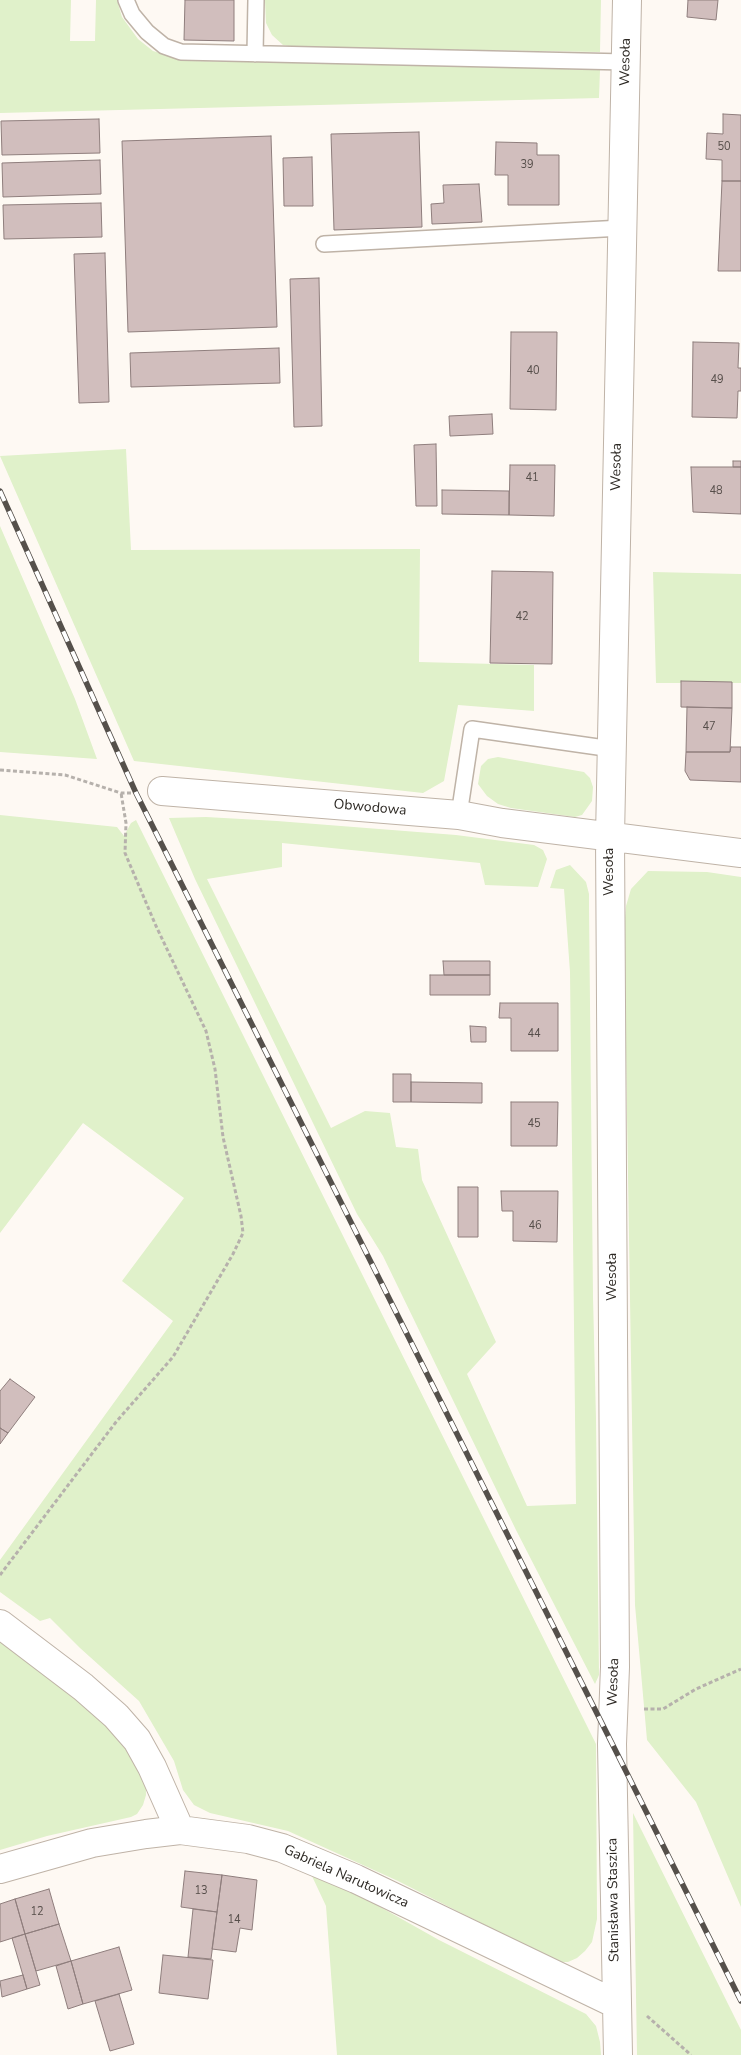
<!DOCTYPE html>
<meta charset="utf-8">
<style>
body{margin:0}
canvas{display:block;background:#fef9f3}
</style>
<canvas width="741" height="2055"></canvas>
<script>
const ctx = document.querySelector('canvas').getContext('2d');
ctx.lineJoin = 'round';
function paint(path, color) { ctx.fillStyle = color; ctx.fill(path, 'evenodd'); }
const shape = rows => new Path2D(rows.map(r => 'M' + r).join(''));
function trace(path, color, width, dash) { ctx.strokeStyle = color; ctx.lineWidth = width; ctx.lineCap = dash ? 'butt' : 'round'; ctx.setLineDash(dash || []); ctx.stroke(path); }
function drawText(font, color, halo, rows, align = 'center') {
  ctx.font = font + ' "Nunito Sans",sans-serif'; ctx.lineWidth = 4.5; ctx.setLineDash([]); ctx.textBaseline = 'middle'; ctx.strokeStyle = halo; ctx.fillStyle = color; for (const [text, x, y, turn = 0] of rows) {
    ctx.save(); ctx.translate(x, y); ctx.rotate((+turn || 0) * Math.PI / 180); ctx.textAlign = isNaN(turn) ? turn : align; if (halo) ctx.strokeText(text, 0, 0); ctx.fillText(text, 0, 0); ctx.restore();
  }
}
paint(shape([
 [0,0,71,0,70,41,95,41,96,0,117,0,122,17,138,39,153,51,189,61,357,63,600,70,599,98,0,113],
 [265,0,601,0,600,52,294,47,283,45,272,35,266,23],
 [126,449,131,550,420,549,419,662,534,665,534,711,458,705,444,781,423,793,134,761,0,456],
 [0,526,75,699,97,759,0,752],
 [653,572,741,574,741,683,656,683],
 [498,757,584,772,590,778,593,787,592,801,582,815,575,817,511,808,498,804,487,796,478,784,481,766,488,759],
 [0,815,117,827,124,836,131,823,136,820,596,1744,597,1919,592,1942,585,1951,577,1958,568,1962,559,1962,550,1958,398,1881,288,1831,210,1813,194,1805,183,1790,174,1761,139,1701,80,1648,50,1618,40,1621,0,1592,0,1560,173,1321,122,1281,184,1198,83,1123,0,1233],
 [206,817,277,821,456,835,534,845,543,850,547,859,538,887,485,885,480,863,282,843,282,867,207,879,331,1128,365,1111,390,1113,396,1147,418,1149,422,1180,496,1342,467,1374,527,1506,576,1504,570,972,564,889,550,888,556,870,570,865,586,882,589,894,589,907,593,1297,596,1419,599,1675,595,1684,516,1530,383,1256,357,1214,195,879,169,818],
 [648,871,707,872,741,877,741,1907,696,1802,647,1740,635,1605,624,930,626,906,631,889],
 [0,1639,88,1705,122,1739,146,1783,146,1795,143,1805,137,1814,131,1817,47,1836,0,1850],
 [633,1813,741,2030,741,2055,637,2055],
 [311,1874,375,1904,439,1940,586,2014,596,2026,600,2042,601,2055,337,2055,326,1906]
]), '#e0f1ca');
const building = shape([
 [185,0,234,0,234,41,184,40,185,0],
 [688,0,718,0,716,20,687,17,688,0],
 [723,114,741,115,741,181,722,181,722,160,706,159,707,133,723,134,723,114],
 [99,119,100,153,2,155,1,121,99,119],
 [419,132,422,227,334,230,331,134,419,132],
 [271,136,277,327,128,332,122,141,271,136],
 [496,142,537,143,537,155,559,155,559,205,508,205,508,175,495,175,496,142],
 [312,157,313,206,284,206,283,158,312,157],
 [100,160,101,194,3,197,2,163,100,160],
 [722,181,741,181,741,271,718,271,722,181],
 [479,184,482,222,432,224,431,204,444,203,443,185,479,184],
 [101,203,102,237,4,239,3,205,101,203],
 [105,253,109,402,79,403,74,254,105,253],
 [319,278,322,426,294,427,290,279,319,278],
 [511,332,557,332,556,410,510,409,511,332],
 [693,342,739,343,738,368,741,368,741,391,738,391,737,418,692,417,693,342],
 [279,348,280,383,131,387,130,353,279,348],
 [492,414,493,434,450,436,449,416,492,414],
 [436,444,437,506,416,506,414,445,436,444],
 [733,461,741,461,741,467,733,467,733,461],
 [510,465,555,465,554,516,509,515,510,465],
 [691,467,741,467,741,514,693,512,691,467],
 [442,490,509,491,509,515,442,514,442,490],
 [492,571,553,572,552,664,490,663,492,571],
 [681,681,732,682,732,708,681,707,681,681],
 [687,707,732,708,730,752,686,752,687,707],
 [731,747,741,747,741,782,690,780,685,771,686,752,730,752,731,747],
 [443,961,490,961,490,975,444,975,443,961],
 [430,975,490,975,490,995,430,995,430,975],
 [500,1003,558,1003,558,1051,511,1051,511,1018,499,1018,500,1003],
 [470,1026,486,1027,486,1042,471,1042,470,1026],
 [393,1074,411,1074,411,1102,393,1102,393,1074],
 [411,1082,482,1083,482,1103,411,1102,411,1082],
 [511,1102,558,1102,557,1146,511,1146,511,1102],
 [458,1187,478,1187,478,1237,458,1237,458,1187],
 [501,1191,558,1191,557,1242,513,1241,513,1211,502,1211,501,1191],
 [10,1379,35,1397,8,1433,0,1428,0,1391,10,1379],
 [0,1428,8,1433,0,1444,0,1428],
 [185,1871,222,1875,217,1912,181,1907,185,1871],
 [222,1875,257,1880,252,1930,240,1928,236,1952,212,1949,222,1875],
 [49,1889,59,1924,25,1934,15,1899,49,1889],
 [15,1899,25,1934,0,1942,0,1904,15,1899],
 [193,1909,217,1912,211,1959,188,1957,193,1909],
 [59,1924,71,1961,36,1971,25,1934,59,1924],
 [25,1934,40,1985,27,1989,12,1938,25,1934],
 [119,1947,132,1990,83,2004,71,1961,119,1947],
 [163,1955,213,1960,208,1999,159,1993,163,1955],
 [71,1961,83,2004,68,2009,56,1966,71,1961],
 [23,1975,27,1989,2,1997,0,1981,23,1975],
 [119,1994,134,2044,110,2051,95,2001,119,1994]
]);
paint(building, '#d1bebd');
trace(building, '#8f7e7d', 1);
const lane = shape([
 [126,0,132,14,147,32,164,46,181,52,626,62],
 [255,54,256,0],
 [324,244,622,228],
 [459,815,472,729,612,749]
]);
const street = shape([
 [162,791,459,815,502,823,741,853],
 [0,1624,83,1687,116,1716,137,1740,152,1767,180,1830],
 [0,1869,92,1843,146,1834,180,1830,248,1839,282,1848,356,1879,616,2004],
 [618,2055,612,1744,615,1667,610,837,627,0]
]);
trace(lane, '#bfb3a7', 18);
trace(street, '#bfb3a7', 30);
trace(shape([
 [0,770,65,775,121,793,131,793],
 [0,1575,116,1422,173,1357,233,1254,243,1233,241,1216,223,1137,215,1069,206,1031,156,926,125,853,126,823,121,793],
 [644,1709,663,1709,696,1689,741,1669],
 [647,2016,691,2055]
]), '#b6b1ac', 3, [4, 2.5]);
trace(lane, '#fff', 15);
trace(street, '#fff', 28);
const rail = shape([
 [0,491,136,793,741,2001]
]);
trace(rail, '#55504b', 5.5);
trace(rail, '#fff', 4, [11]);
drawText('11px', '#564e4a', null, [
 ["50",724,147],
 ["39",527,165],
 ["40",533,371],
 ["49",717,380],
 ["41",532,478],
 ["48",716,491],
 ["42",522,617],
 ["47",709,727],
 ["44",534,1034],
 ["45",534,1124],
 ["46",535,1226],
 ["13",201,1891],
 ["12",37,1912],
 ["14",234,1920]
]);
drawText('14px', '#2d2924', '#fff', [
 ["Wesoła",626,62,-89],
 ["Wesoła",617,467,-89],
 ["Obwodowa",370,808,5],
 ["Wesoła",610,872,-90],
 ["Wesoła",613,1277,-90],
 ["Wesoła",614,1682,-88],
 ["Gabriela Narutowicza",346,1877,24],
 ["Stanisława Staszica",614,1900,-91]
]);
</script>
